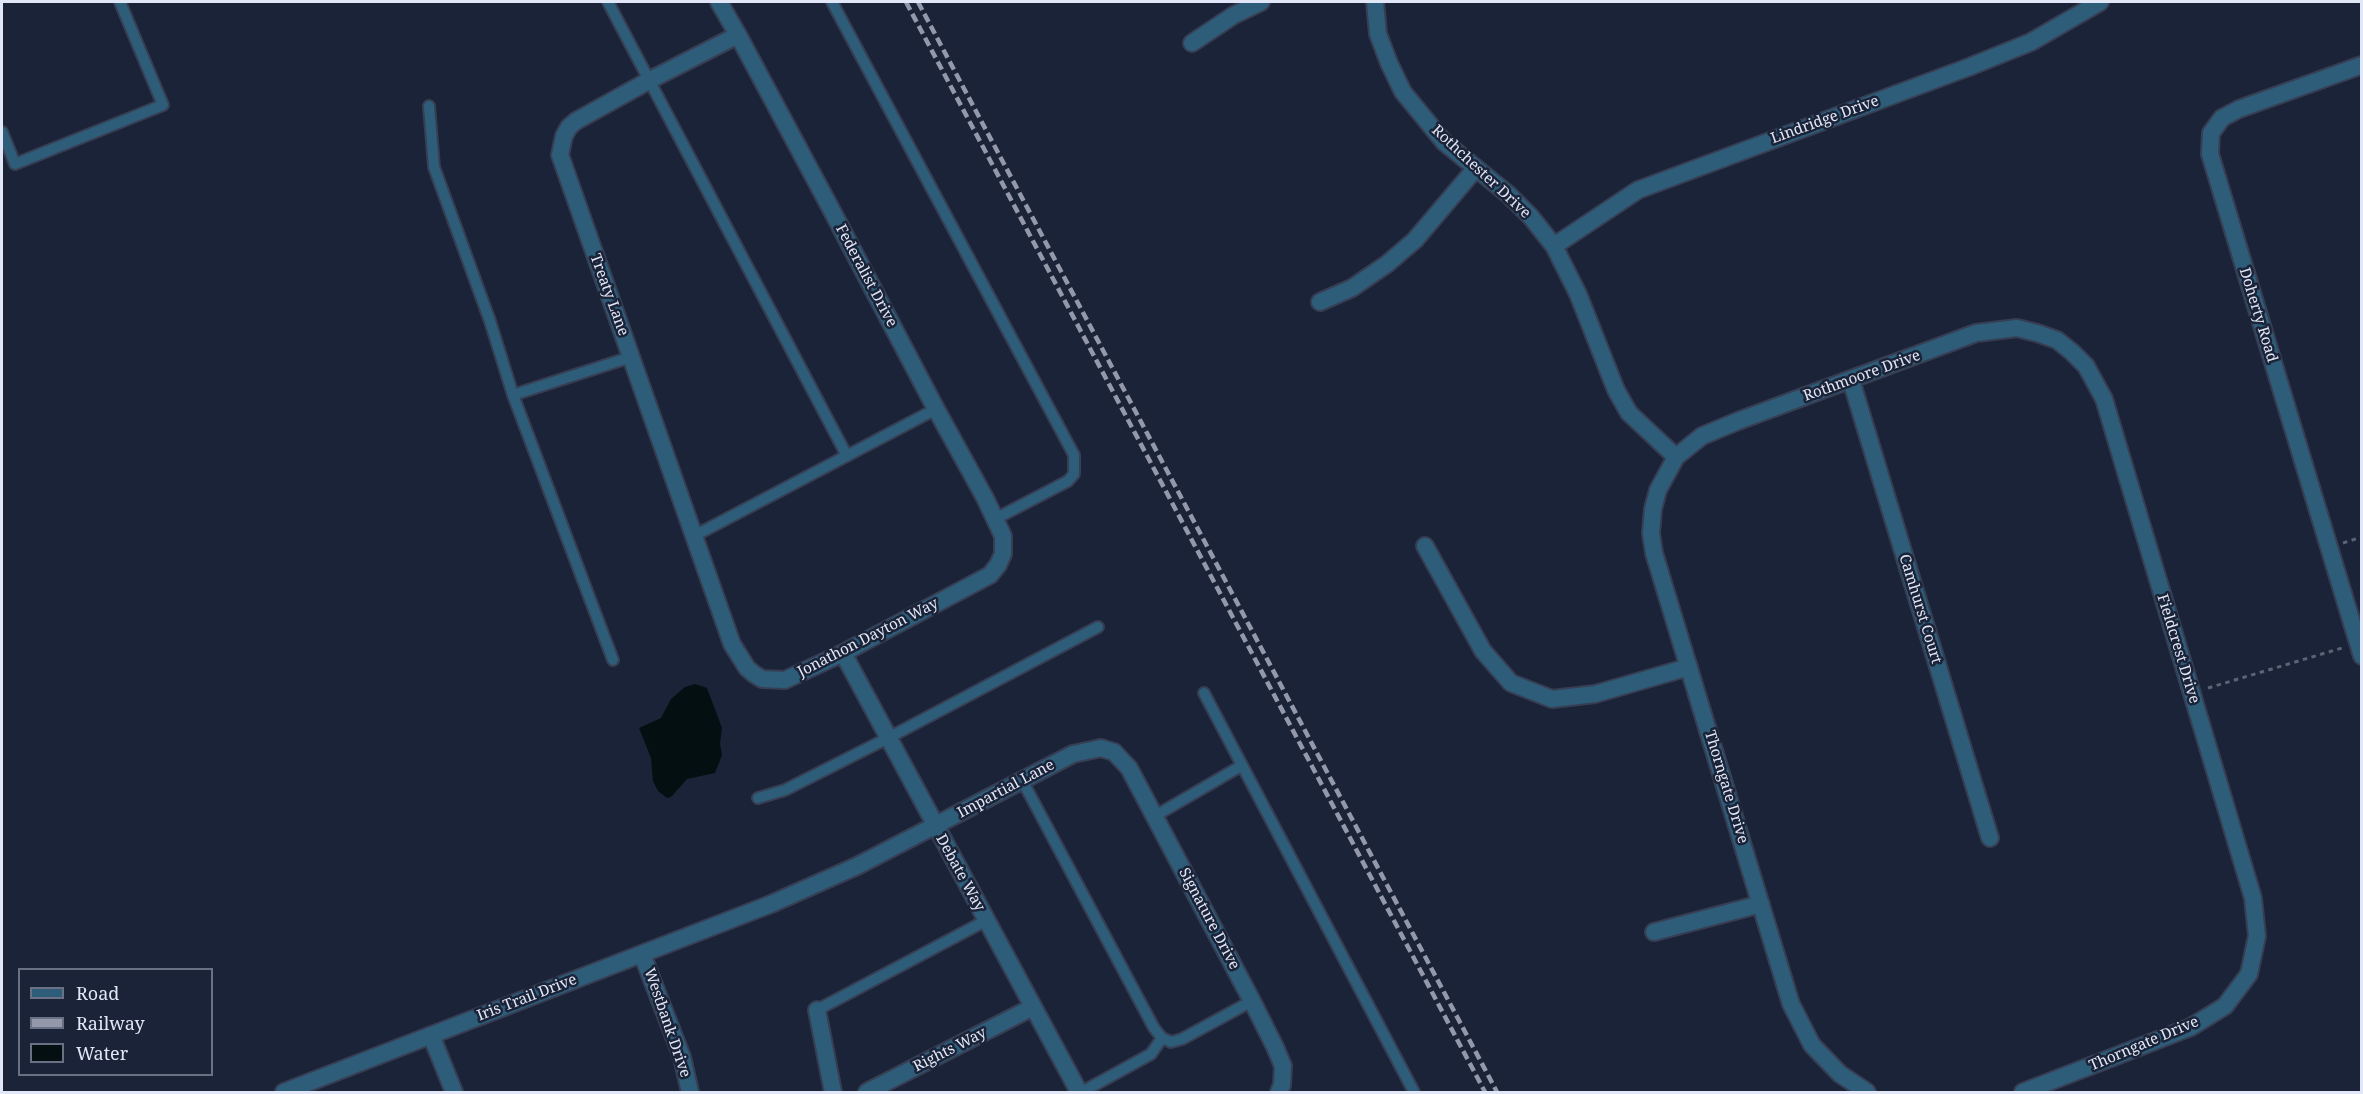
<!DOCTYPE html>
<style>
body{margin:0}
#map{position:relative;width:2363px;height:1094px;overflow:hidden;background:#1b2338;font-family:"Noto Serif",serif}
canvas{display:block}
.frame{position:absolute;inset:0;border:3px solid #e1e7f6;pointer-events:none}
.legend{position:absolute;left:18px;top:968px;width:195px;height:108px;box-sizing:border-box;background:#1b2338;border:2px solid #6a7184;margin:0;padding:8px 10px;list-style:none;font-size:18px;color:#e1e7f6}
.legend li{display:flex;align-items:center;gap:12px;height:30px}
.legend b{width:30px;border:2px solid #6a7184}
</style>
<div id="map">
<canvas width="2363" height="1094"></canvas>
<div class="frame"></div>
<ul class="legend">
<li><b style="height:8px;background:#2e5d7a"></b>Road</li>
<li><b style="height:8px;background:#9399ab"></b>Railway</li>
<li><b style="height:16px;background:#040f11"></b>Water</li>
</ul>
</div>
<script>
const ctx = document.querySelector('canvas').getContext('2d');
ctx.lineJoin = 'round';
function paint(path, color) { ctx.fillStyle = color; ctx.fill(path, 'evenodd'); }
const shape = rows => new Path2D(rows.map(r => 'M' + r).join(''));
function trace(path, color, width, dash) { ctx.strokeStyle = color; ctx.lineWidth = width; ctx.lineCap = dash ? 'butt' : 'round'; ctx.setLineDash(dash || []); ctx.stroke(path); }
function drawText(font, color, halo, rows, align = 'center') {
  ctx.font = font + ' "Noto Serif",serif'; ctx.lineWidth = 5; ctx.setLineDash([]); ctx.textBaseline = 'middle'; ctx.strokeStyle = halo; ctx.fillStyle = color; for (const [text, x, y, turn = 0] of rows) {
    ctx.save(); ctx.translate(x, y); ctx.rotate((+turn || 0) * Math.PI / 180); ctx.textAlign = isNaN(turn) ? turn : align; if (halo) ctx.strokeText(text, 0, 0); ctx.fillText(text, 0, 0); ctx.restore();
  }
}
paint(shape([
 [695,684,707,688,722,728,720,744,722,755,715,773,687,779,671,797,667,798,658,791,653,781,651,758,639,728,661,718,671,699,685,687]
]), '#040f11');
const service = shape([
 [608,2,847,456],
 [832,2,1074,455,1074,474,1068,481,995,519],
 [429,106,434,167,490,321,513,395],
 [2,132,15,164,163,105,120,2],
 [694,536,936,409],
 [613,660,513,395,631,357],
 [1204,693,1414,1092],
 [1022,780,1154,1028,1162,1038,1171,1042,1182,1039,1252,1001],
 [758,798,785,790,888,738,1098,627],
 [1155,816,1241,766],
 [817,1010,987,920],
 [1082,1092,1151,1054,1162,1038]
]);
const minor = shape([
 [719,2,738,35,831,209,936,409,985,498,1003,536,1003,554,998,565,990,575,843,653,785,680,762,679,754,674,747,668,732,644,560,155,564,136,569,127,576,121,650,80,738,35],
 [1375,2,1378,34,1389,63,1403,92,1444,142,1509,195,1531,217,1554,246,1578,294,1616,390,1629,413,1676,457],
 [1192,43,1234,15,1261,2],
 [2362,65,2239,109,2222,118,2211,133,2210,154,2362,656],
 [1554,246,1638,190,1969,67,2031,42,2100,2],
 [1320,302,1352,288,1387,264,1415,240,1476,168],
 [1851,380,1990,838],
 [1425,546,1483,651,1511,683,1552,699,1595,694,1689,667],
 [843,653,1079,1092],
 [1654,932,1761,904],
 [642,954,682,1057,690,1092],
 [817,1010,833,1092],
 [431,1035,454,1092],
 [284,1092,771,904,857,866,1073,754,1101,748,1114,752,1129,768,1252,1001,1275,1047,1283,1066,1282,1085,1279,1092],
 [867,1092,1033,1007],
 [1867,1092,1840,1074,1812,1045,1791,1004,1654,553,1651,533,1653,509,1658,490,1676,457,1702,436,1738,421,1976,333,2017,328,2037,333,2057,340,2072,352,2086,366,2104,399,2253,898,2257,936,2249,974,2225,1006,2191,1027,2023,1092]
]);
trace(service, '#373e53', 14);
trace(minor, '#373e53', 20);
trace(shape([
 [2343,543,2362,537],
 [2208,688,2342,648]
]), '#5c6376', 3, [4.5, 4.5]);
trace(service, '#2e5d7a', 10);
trace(minor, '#2e5d7a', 16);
trace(shape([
 [906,2,1485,1092],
 [918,2,1497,1092]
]), '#9399ab', 4.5, [9, 4.5]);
drawText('15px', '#e1e7f6', '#1b2338', [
 ["Lindridge Drive",1825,120,-20],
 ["Rothchester Drive",1481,172,43],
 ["Federalist Drive",866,276,62],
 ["Treaty Lane",609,295,70],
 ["Doherty Road",2258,315,73],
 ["Rothmoore Drive",1862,376,-20],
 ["Camhurst Court",1920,609,73],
 ["Jonathon Dayton Way",868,638,-27],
 ["Fieldcrest Drive",2178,649,73],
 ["Thorngate Drive",1726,787,73],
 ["Impartial Lane",1006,789,-28],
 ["Debate Way",960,873,61],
 ["Signature Drive",1209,919,62],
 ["Iris Trail Drive",527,998,-21],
 ["Westbank Drive",667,1023,71],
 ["Thorngate Drive",2144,1044,-23],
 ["Rights Way",950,1050,-27]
]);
</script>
